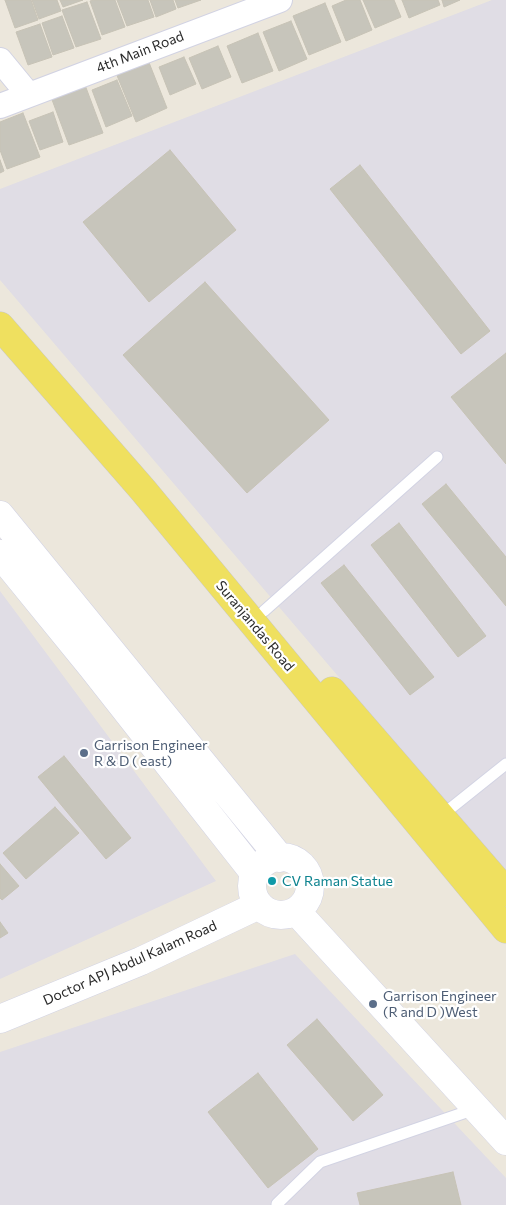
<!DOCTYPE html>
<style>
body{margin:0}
canvas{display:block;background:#ece7dc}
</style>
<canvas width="506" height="1205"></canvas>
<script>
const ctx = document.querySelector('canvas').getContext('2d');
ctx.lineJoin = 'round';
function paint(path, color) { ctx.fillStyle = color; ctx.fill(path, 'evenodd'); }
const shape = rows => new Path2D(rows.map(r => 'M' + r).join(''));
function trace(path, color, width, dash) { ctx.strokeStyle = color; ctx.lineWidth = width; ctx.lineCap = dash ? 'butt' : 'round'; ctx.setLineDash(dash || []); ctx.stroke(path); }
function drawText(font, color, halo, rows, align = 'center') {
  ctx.font = font + ' Commissioner,sans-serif'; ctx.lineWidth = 4.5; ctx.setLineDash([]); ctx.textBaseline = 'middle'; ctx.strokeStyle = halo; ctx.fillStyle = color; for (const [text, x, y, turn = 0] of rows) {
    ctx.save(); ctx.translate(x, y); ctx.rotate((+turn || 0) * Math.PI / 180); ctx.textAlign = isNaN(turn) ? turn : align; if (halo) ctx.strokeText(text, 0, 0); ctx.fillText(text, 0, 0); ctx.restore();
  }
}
paint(shape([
 [492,0,506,0,506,873,0,280,0,189],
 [0,591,216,881,0,979],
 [295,954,506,1178,506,1205,0,1205,0,1052]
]), '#e0dde5');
const building = shape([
 [5,0,31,0,38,20,15,28,5,0],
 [32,0,57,0,61,11,39,19,32,0],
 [60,0,83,0,63,7,60,0],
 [94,0,115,0,125,27,102,35,90,1,94,0],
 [117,0,148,0,154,17,127,26,117,0],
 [150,0,173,0,176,9,156,17,150,0],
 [175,0,201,0,178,8,175,0],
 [346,0,360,0,372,30,346,41,332,6,346,0],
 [363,0,394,0,401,17,375,28,363,0],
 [402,0,438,0,440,5,409,18,402,0],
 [442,0,460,0,444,7,442,0],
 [87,2,101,39,76,47,62,10,87,2],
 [325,3,341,42,309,55,293,16,325,3],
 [62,16,74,48,53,55,42,23,62,16],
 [291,21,307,59,279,71,263,32,291,21],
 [40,24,52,57,28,65,16,32,40,24],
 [258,33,273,71,242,83,227,46,258,33],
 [218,46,231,77,202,89,189,58,218,46],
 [184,57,196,84,170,95,159,67,184,57],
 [148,60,167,108,136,122,116,73,148,60],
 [117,80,132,116,106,127,92,90,117,80],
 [85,85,103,133,69,145,51,97,85,85],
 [53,112,63,142,40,150,29,121,53,112],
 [23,113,40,157,7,169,0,150,0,122,23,113],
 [170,150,236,230,149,302,83,222,170,150],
 [0,160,4,171,0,173,0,160],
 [360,165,490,331,461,354,330,189,360,165],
 [205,282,329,420,247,493,123,355,205,282],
 [506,353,506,464,451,397,506,353],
 [446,484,506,557,506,606,422,504,446,484],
 [399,523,486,636,458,657,371,545,399,523],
 [344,565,434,677,410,695,321,583,344,565],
 [64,756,131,838,106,859,38,777,64,756],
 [55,807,79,833,26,879,3,853,55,807],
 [0,864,19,886,2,900,0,898,0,864],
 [0,922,8,933,0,938,0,922],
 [317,1019,383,1095,353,1121,287,1045,317,1019],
 [258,1073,318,1149,268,1188,208,1112,258,1073],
 [453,1172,461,1205,360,1205,357,1193,453,1172]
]);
paint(building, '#c7c5bb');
trace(building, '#c7c3b6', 1);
const service = shape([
 [264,611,437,457],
 [441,816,506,764],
 [277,1204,320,1162,475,1109]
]);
const minor = shape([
 [0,60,28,94],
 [0,106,280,0]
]);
const tertiary = shape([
 [0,515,280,858],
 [0,554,92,667,255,874],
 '252 886a29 29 0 1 1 58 0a29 29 0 1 1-58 0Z',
 [296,911,506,1141],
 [0,1019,141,961,259,905]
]);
const primary = shape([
 [0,326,143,490,506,929],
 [332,691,506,892]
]);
trace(service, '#d2d3e3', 13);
trace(minor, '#d2d3e3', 26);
trace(tertiary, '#d2d3e3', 29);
trace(primary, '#c8c8c8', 29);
trace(service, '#fff', 11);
trace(minor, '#fff', 24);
trace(tertiary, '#fff', 28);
trace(primary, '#efe05f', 28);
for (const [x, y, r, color] of [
 [84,753,5,"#5c6f8a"],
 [272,881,5,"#0f9aa8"],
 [373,1004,5,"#5c6f8a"]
]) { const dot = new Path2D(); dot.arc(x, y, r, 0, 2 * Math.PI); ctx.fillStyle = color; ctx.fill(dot); trace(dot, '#fff', 2); }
drawText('14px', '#2a2a2a', '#fff', [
 ["4th Main Road",140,52,-21],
 ["Suranjandas Road",255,626,50],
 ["Doctor APJ Abdul Kalam Road",130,963,-24]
]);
drawText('14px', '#4e5e75', '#fff', [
 ["Garrison Engineer",94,745],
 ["R & D ( east)",94,761],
 ["Garrison Engineer",383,996],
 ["(R and D )West",383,1012]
], 'left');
drawText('14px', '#0d838f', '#fff', [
 ["CV Raman Statue",282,881]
], 'left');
</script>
